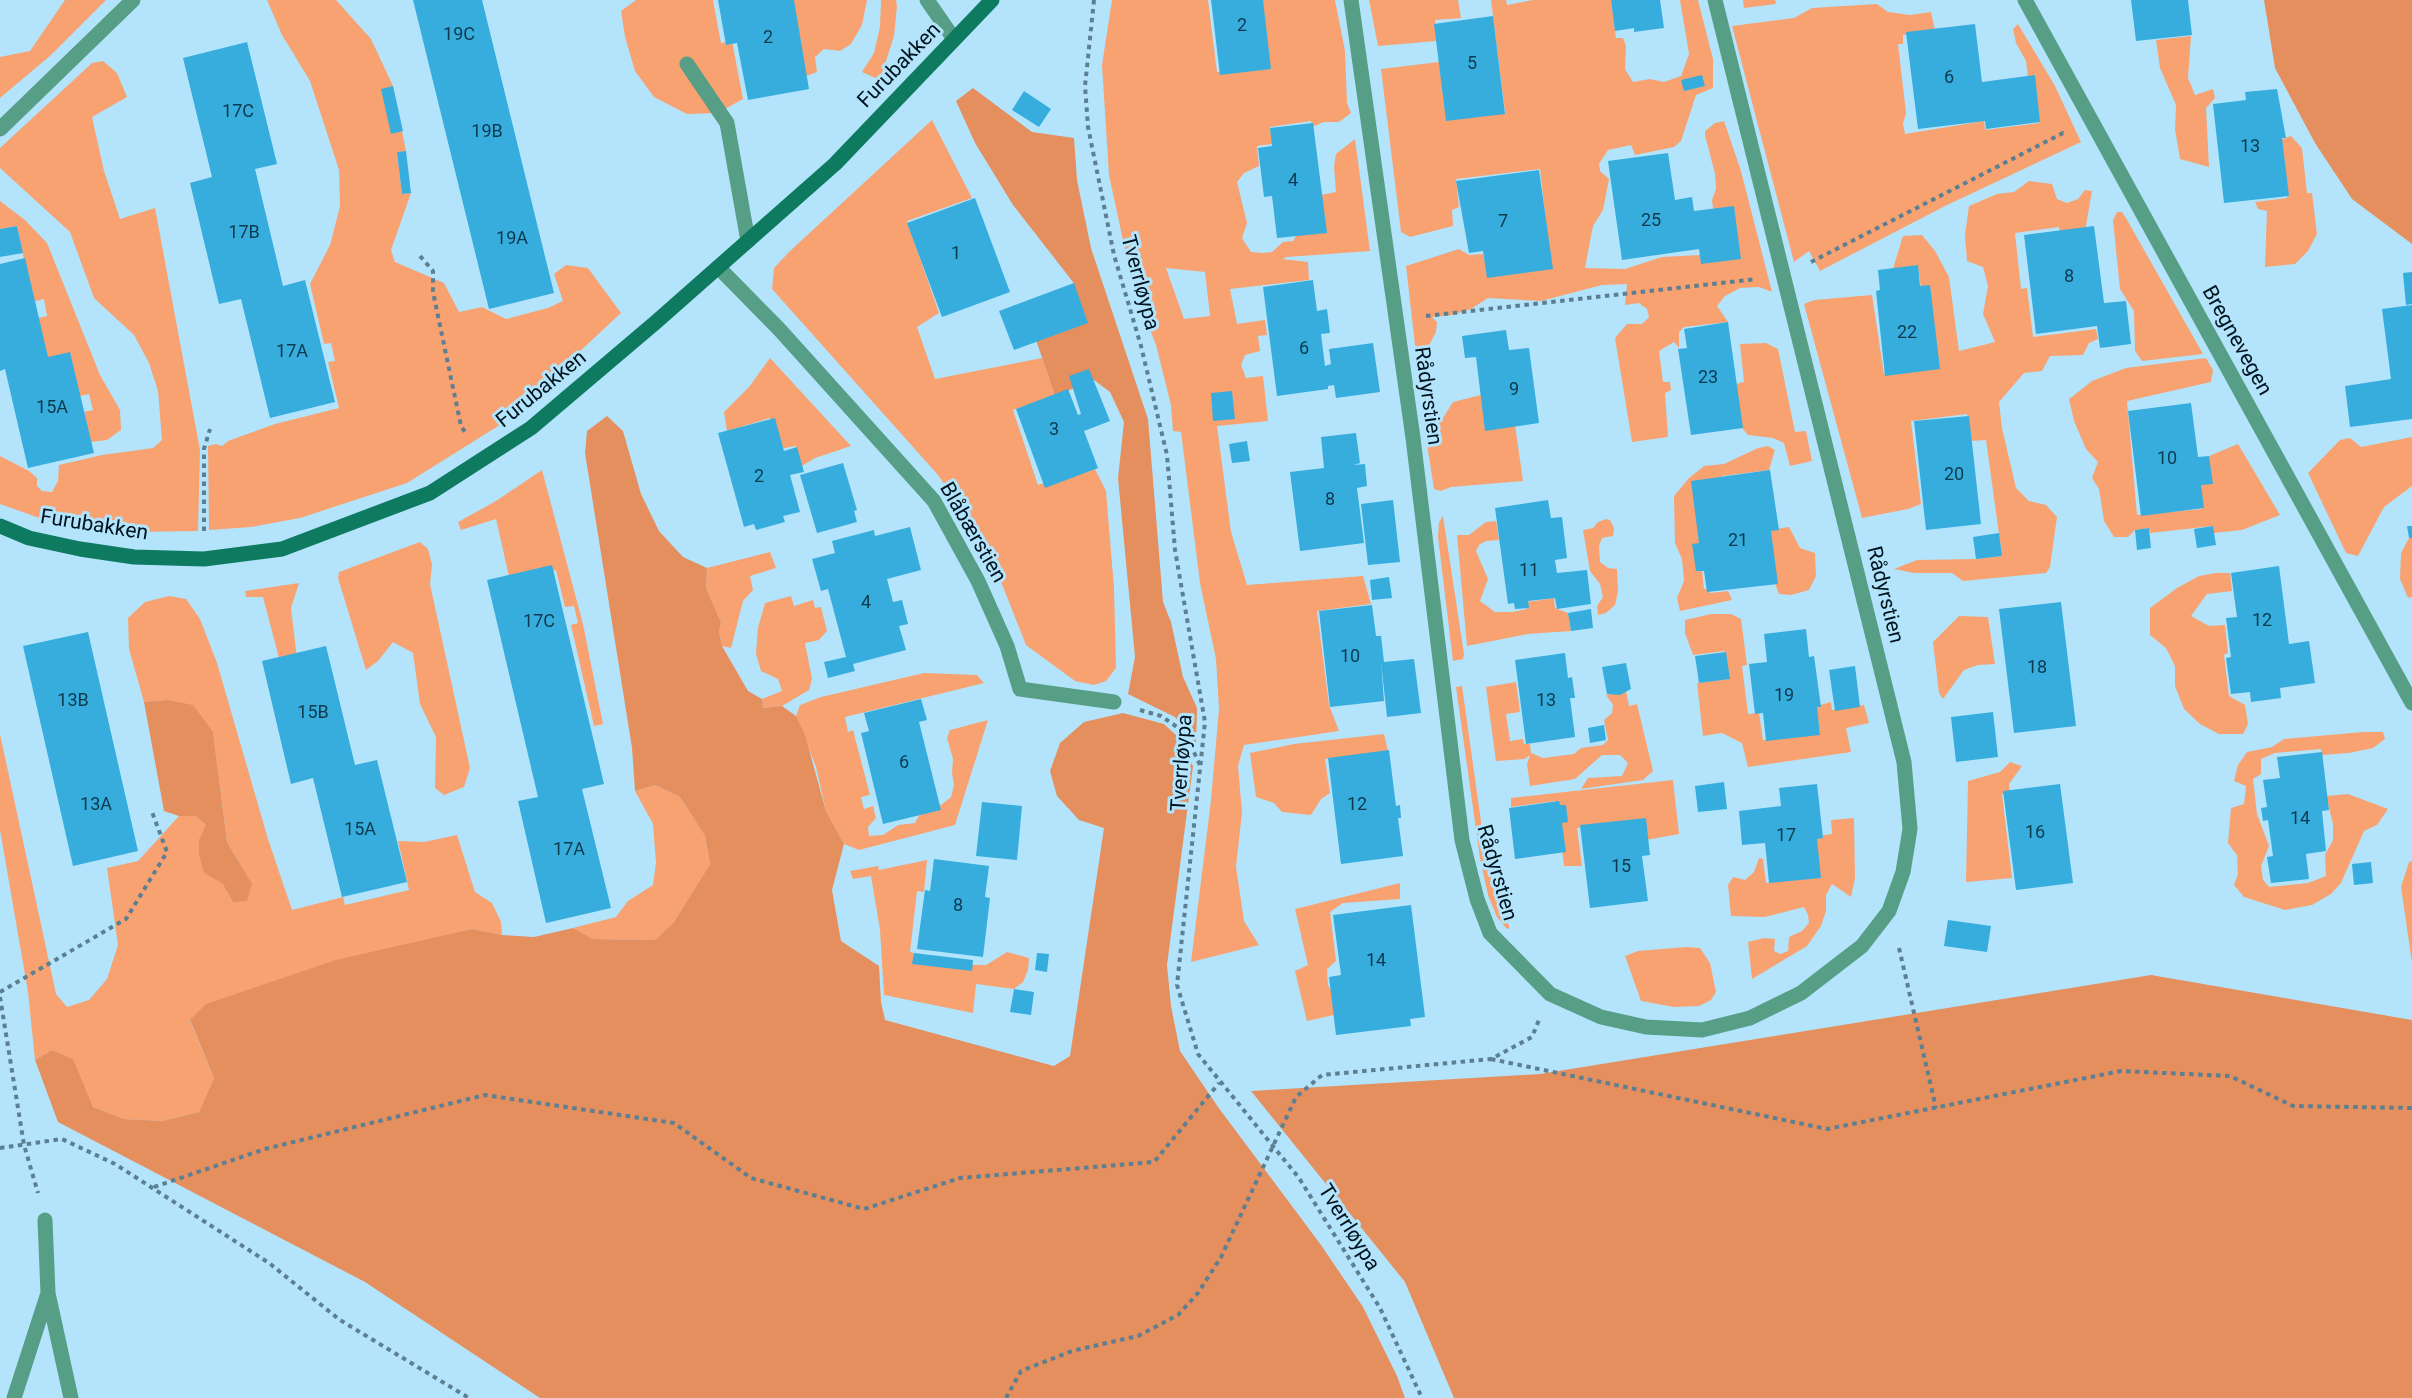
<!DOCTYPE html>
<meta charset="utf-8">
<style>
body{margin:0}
canvas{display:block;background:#b3e4fc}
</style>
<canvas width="2412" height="1398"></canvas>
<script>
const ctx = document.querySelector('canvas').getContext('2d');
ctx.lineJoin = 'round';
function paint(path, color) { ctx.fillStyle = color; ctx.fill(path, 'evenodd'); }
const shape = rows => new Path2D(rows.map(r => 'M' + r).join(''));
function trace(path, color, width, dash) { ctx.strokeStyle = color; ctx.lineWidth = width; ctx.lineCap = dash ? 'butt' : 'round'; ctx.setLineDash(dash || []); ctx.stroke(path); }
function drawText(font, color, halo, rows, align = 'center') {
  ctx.font = font + ' Roboto,sans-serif'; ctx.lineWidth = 6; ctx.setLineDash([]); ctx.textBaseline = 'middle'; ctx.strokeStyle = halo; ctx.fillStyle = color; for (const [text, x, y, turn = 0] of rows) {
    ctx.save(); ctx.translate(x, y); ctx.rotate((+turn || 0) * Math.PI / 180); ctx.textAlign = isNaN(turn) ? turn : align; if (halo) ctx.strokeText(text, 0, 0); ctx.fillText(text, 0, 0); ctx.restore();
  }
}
paint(shape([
 [65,0,106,0,51,55,0,98,0,57,30,51],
 [267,0,336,0,371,39,393,86,406,151,397,153,402,194,411,193,391,250,395,262,444,283,459,312,482,307,506,319,548,308,563,301,554,274,566,265,588,268,621,313,503,423,407,483,300,518,251,527,209,530,208,446,216,444,222,446,228,441,275,424,339,408,328,362,335,361,331,343,324,344,310,284,330,245,340,206,339,170,310,81,282,35],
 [636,0,713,0,721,43,732,41,743,99,718,113,687,114,654,97,635,71,625,37,621,11],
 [791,0,867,0,862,25,851,44,840,51,824,49,815,57,817,72,806,76],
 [881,0,896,0,897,6,894,36,880,80,862,72,874,53,880,27],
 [1112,0,1208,0,1217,72,1269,65,1261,0,1335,0,1345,51,1347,103,1351,113,1339,122,1324,122,1312,127,1311,121,1270,127,1272,144,1257,146,1259,166,1244,173,1237,182,1247,223,1242,238,1251,252,1262,253,1272,252,1283,242,1293,241,1321,195,1336,192,1334,166,1336,154,1355,139,1370,251,1287,257,1282,259,1308,262,1309,280,1230,289,1237,324,1265,320,1267,335,1258,336,1260,351,1245,355,1241,365,1246,378,1263,376,1268,421,1217,426,1231,532,1247,585,1363,576,1371,604,1317,611,1329,705,1339,731,1244,745,1238,766,1242,812,1236,867,1244,921,1259,945,1191,962,1211,800,1219,709,1216,659,1200,583,1181,432,1173,431,1171,405,1156,345,1132,282,1109,175,1102,65],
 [1166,268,1205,272,1210,316,1184,319],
 [1369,0,1458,0,1461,18,1435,20,1437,41,1378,46],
 [1491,0,1506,0,1507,5,1533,0,1611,0,1616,38,1623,38,1626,46,1625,69,1633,82,1650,79,1664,82,1681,76,1689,54,1680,0,1698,0,1713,59,1713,88,1696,95,1681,141,1674,147,1635,155,1631,145,1608,150,1599,164,1600,171,1609,179,1603,210,1593,226,1585,268,1625,269,1662,257,1700,255,1717,242,1712,200,1716,189,1715,174,1705,135,1705,131,1715,123,1724,121,1741,171,1772,292,1759,287,1740,288,1725,296,1717,306,1728,322,1684,327,1679,332,1679,348,1674,342,1659,351,1663,382,1670,382,1671,390,1665,393,1668,437,1632,442,1615,338,1627,324,1642,324,1649,317,1647,309,1639,303,1625,305,1627,284,1602,285,1541,301,1488,298,1471,309,1452,315,1432,317,1437,322,1436,332,1426,351,1419,351,1415,345,1406,266,1459,249,1469,255,1483,254,1488,276,1551,268,1540,169,1456,179,1459,207,1452,210,1453,226,1410,237,1401,232,1381,69,1439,62,1446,119,1505,112],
 [1743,0,1775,0,1776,4,1744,8],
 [1877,4,1888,12,1910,15,1931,12,1935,31,1903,35,1903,44,1898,44,1906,113,1903,124,1905,134,1984,121,1985,130,2039,123,2034,78,2028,78,2026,61,2016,43,2013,29,2018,24,2055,86,2081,142,1945,206,1820,271,1809,251,1794,262,1732,26,1794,18,1812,8],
 [2191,36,2188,78,2195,95,2213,89,2215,98,2206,108,2209,167,2180,159,2175,129,2176,105,2160,68,2156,40],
 [103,61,117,73,127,97,92,117,104,171,120,219,155,208,200,450,198,531,132,532,84,529,45,520,0,504,0,456,29,471,37,478,37,486,42,491,52,492,58,481,59,465,102,455,153,448,162,440,158,391,149,363,134,335,94,298,70,232,0,168,0,148,92,63],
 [932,120,972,198,907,221,939,313,917,327,935,379,1042,358,1055,396,1013,410,1038,485,1094,467,1106,491,1114,588,1116,668,1106,681,1094,685,1075,681,1026,645,988,549,938,475,772,289,774,268,790,251],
 [2291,136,2302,148,2307,193,2312,193,2317,234,2308,251,2295,264,2265,267,2267,211,2258,209,2255,202,2287,198,2280,140],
 [2029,181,2052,184,2057,199,2067,203,2078,199,2085,190,2092,191,2085,231,2060,234,2059,227,2015,233,2021,289,2027,288,2033,337,2096,329,2098,339,2089,343,2083,355,2050,356,2042,371,2024,373,1999,402,2002,428,2016,488,2029,501,2046,505,2057,517,2050,567,2046,573,1963,581,1952,573,1914,573,1894,569,1917,560,1976,559,2002,556,1986,440,1970,441,1967,414,1911,421,1921,504,1908,509,1862,518,1804,304,1814,300,1872,295,1884,374,1939,367,1928,287,1921,288,1918,268,1892,272,1903,236,1922,235,1935,251,1949,277,1959,351,1995,342,1983,314,1988,286,1983,267,1967,261,1965,235,1969,206,1997,194,2014,192],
 [0,201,25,220,47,243,100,375,120,410,121,430,107,440,91,442,84,412,93,410,89,394,80,396,47,358,38,318,47,316,44,299,33,302,17,226,0,229],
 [2117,212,2122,212,2126,218,2203,354,2142,361,2135,351,2134,311,2120,289,2113,220],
 [1766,343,1778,349,1795,432,1806,431,1812,461,1790,466,1784,443,1773,438,1748,435,1741,427,1736,384,1744,382,1740,344],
 [770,358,851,446,815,458,800,467,796,446,779,449,770,418,727,431,724,412,749,387],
 [2206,358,2213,370,2211,382,2127,401,2137,515,2202,509,2200,484,2211,483,2209,456,2238,444,2280,515,2242,530,2214,533,2213,526,2150,533,2149,528,2135,530,2128,537,2114,537,2104,521,2099,489,2092,478,2098,462,2086,449,2074,421,2069,399,2092,381,2126,368],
 [1481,395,1485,429,1515,425,1523,481,1451,487,1441,491,1434,489,1423,418,1432,415,1441,421,1453,402],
 [2412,437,2412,486,2384,507,2358,556,2346,553,2308,473,2340,440,2350,438,2361,447],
 [1768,446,1775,450,1769,470,1722,476,1723,487,1694,491,1704,589,1709,589,1710,593,1728,591,1732,600,1680,611,1677,598,1684,581,1682,559,1675,543,1674,496,1689,478,1704,466,1724,464,1758,448],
 [542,470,583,624,603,724,594,726,571,625,578,623,574,606,565,607,556,570,510,581,496,519,461,530,458,522,496,501],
 [1443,516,1464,654,1463,659,1453,661,1438,537,1439,522],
 [1606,519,1610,520,1614,528,1613,536,1602,538,1599,546,1600,562,1608,568,1617,569,1618,591,1615,605,1606,613,1598,615,1597,606,1603,597,1600,584,1590,571,1583,530,1593,528,1598,522],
 [1496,521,1499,540,1486,541,1479,545,1476,551,1488,579,1480,601,1495,612,1512,612,1527,609,1527,602,1554,598,1555,608,1568,613,1571,631,1528,634,1467,646,1457,535,1469,535,1486,522],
 [1789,527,1800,548,1815,553,1816,576,1809,590,1791,595,1779,594,1776,586,1769,530],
 [2409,538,2412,538,2412,597,2408,598,2400,579,2401,553],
 [420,542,428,549,432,565,430,584,470,768,464,787,444,795,435,788,436,737,420,704,413,653,393,642,378,661,366,670,338,578,339,572],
 [770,552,776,568,750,576,753,590,743,601,731,648,722,646,719,632,721,622,706,588,707,568],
 [2216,573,2230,573,2232,591,2207,594,2191,616,2209,626,2225,625,2228,653,2224,655,2229,696,2245,705,2248,724,2243,734,2219,734,2200,724,2184,709,2175,686,2175,666,2166,648,2150,635,2150,608,2177,588,2199,576],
 [299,583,291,608,297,658,280,662,263,597,246,597,245,591],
 [169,596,186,599,200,619,217,663,268,839,292,910,343,897,345,905,409,890,398,841,424,842,457,835,475,892,492,903,501,922,502,935,471,929,190,1021,214,1078,199,1112,162,1121,124,1119,93,1107,72,1059,52,1050,35,1060,28,992,0,830,0,734,56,994,67,1007,89,1000,107,979,118,945,107,868,138,861,179,816,195,816,206,825,222,883,233,902,239,862,227,842,213,732,167,700,144,702,129,649,128,618,145,602],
 [791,596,794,606,813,600,815,608,821,607,827,631,819,640,805,643,812,679,809,690,782,706,763,708,762,699,782,691,778,679,761,671,756,654,758,628,765,603],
 [1711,614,1731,614,1741,619,1747,665,1742,666,1748,714,1759,713,1763,740,1820,733,1816,706,1831,702,1832,710,1864,705,1869,723,1846,728,1851,752,1748,767,1742,743,1722,733,1703,736,1697,683,1729,679,1725,651,1693,655,1685,633,1685,620],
 [1959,616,1988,617,1995,664,1978,665,1964,670,1943,699,1939,693,1933,642],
 [924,673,977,675,984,683,845,717,848,732,853,730,870,795,861,797,864,809,873,806,876,818,868,827,869,836,883,835,898,825,915,823,920,813,936,809,951,797,954,785,952,773,953,759,947,738,950,730,988,720,955,825,859,850,844,844,826,811,816,767,796,716,800,705,821,697],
 [1516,682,1520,712,1506,714,1510,741,1523,739,1524,744,1530,744,1531,753,1543,758,1574,754,1581,748,1603,745,1608,740,1604,720,1612,713,1613,705,1606,695,1626,691,1629,706,1637,704,1653,771,1643,780,1581,789,1588,778,1622,776,1628,763,1620,755,1602,755,1575,779,1530,786,1527,764,1530,755,1525,759,1496,761,1486,687],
 [1462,686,1484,843,1493,883,1510,929,1506,928,1497,917,1488,895,1480,858,1456,687],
 [2363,732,2383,732,2385,739,2373,748,2349,753,2322,755,2321,749,2275,753,2261,759,2261,774,2253,779,2257,814,2269,846,2261,866,2263,880,2269,887,2308,883,2326,876,2325,855,2333,840,2333,824,2326,796,2348,794,2388,809,2377,825,2364,831,2341,883,2331,894,2312,905,2285,910,2244,897,2234,885,2238,874,2237,855,2228,843,2231,808,2244,804,2246,786,2234,781,2238,765,2247,752,2272,747,2284,739],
 [1384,734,1388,751,1325,759,1330,793,1321,799,1311,815,1282,812,1274,803,1256,797,1250,753,1294,744],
 [2010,762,2022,766,2009,784,2010,793,2002,794,2012,878,1966,882,1968,781,2000,772],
 [1673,780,1679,834,1646,840,1643,819,1577,828,1582,866,1564,866,1556,801,1511,807,1511,798],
 [655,785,680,797,705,836,710,864,674,922,655,940,593,939,573,928,616,917,628,901,653,885,656,863,653,824,635,791],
 [1854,818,1855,878,1851,897,1832,884,1826,895,1826,911,1821,926,1807,946,1752,979,1748,942,1764,938,1775,939,1774,951,1780,954,1788,951,1789,937,1802,931,1809,923,1808,915,1804,907,1765,917,1731,916,1728,885,1733,877,1745,880,1754,872,1759,858,1763,859,1766,883,1817,877,1813,837,1832,834,1831,820],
 [927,860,924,892,917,891,910,952,914,953,913,964,986,965,1007,952,1029,958,1028,970,1023,982,1014,989,976,984,973,1013,884,995,880,930,871,876,853,879,850,871,878,866,879,870],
 [2412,861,2412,963,2401,887,2409,862],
 [1400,883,1400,899,1343,903,1330,912,1336,961,1327,969,1328,985,1343,1013,1307,1021,1295,971,1308,965,1295,909],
 [1686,947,1700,948,1710,963,1716,992,1711,1000,1699,1006,1674,1007,1641,1001,1625,956,1638,951]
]), '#f8a272');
paint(shape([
 [2264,0,2412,0,2412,244,2352,199,2315,143,2275,68],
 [973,88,1032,132,1074,138,1077,180,1091,248,1148,419,1163,602,1171,622,1183,677,1197,708,1196,744,1175,717,1128,694,1135,657,1118,478,1124,422,1110,392,1094,380,1055,396,1036,340,1087,322,1073,282,1013,205,975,143,956,101],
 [607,416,623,431,641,494,659,531,683,557,707,568,706,588,721,622,719,632,722,646,748,691,762,699,763,708,782,706,796,716,805,735,826,811,844,844,832,890,841,941,879,966,881,1002,885,1020,1054,1066,1070,1056,1104,828,1079,820,1057,796,1050,771,1060,743,1084,722,1123,713,1164,724,1177,736,1193,766,1167,965,1171,1006,1180,1051,1218,1107,1321,1245,1363,1307,1397,1376,1405,1398,540,1398,365,1282,58,1122,35,1060,52,1050,73,1059,93,1107,124,1119,162,1121,199,1112,214,1078,190,1020,206,1004,336,960,472,929,502,935,534,937,573,928,593,939,655,940,674,922,710,864,705,836,680,797,655,785,635,791,632,748,585,453,587,431],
 [167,700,193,705,213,732,227,842,252,884,247,901,233,902,222,883,204,873,199,854,199,840,206,825,195,816,179,816,164,811,144,702],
 [2151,975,2412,1020,2412,1398,1454,1398,1405,1282,1251,1091,1540,1074]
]), '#e58f5e');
paint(shape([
 [413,0,482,0,554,293,489,309],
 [718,0,794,0,809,89,748,100,737,43,726,45],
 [1211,0,1263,0,1271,69,1220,75],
 [1611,0,1660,0,1664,28,1634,32,1634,28,1615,31],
 [2131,0,2188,0,2192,35,2136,41],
 [1493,16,1505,114,1446,121,1434,24],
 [1975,24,1982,82,2035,75,2040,122,1986,129,1985,121,1918,129,1906,32],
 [247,42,277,164,255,169,283,286,305,280,335,402,270,418,241,299,219,304,190,183,212,177,183,58],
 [1702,75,1705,86,1684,91,1681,80],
 [393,86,403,131,391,134,381,89],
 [2277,89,2286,138,2282,138,2289,196,2224,203,2213,104,2246,100,2245,92],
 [1024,91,1051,109,1039,127,1012,110],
 [1313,123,1327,233,1277,238,1272,196,1264,197,1258,148,1272,146,1270,128],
 [406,151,411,193,402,194,397,152],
 [1668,153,1675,200,1692,197,1694,211,1734,206,1741,259,1701,264,1699,249,1622,260,1608,161],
 [1539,170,1553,269,1487,278,1483,251,1469,253,1456,181],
 [975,198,1010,292,942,317,907,223],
 [17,226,23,253,0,257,0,229],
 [2094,226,2104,303,2126,301,2131,344,2100,348,2097,326,2036,334,2024,235],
 [25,258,48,357,70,352,94,453,28,468,5,369,0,371,0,264],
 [1918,265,1920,286,1930,285,1940,369,1885,376,1876,291,1880,290,1878,270],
 [2412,272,2412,304,2406,305,2403,273],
 [1313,280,1317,311,1327,309,1330,333,1321,334,1325,366,1331,364,1329,349,1373,343,1380,392,1336,398,1334,385,1328,386,1328,389,1277,396,1263,287],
 [1074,283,1088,323,1014,350,999,311],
 [2412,305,2412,419,2350,427,2345,386,2391,379,2382,309],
 [1728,322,1743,428,1691,435,1678,349,1687,348,1684,329],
 [1506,330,1509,350,1529,348,1539,423,1485,431,1476,357,1465,358,1462,336],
 [1089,369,1110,421,1084,431,1098,468,1045,488,1016,409,1068,389,1078,415,1081,414,1069,376],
 [1232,391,1235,419,1213,421,1211,393],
 [2191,403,2198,457,2209,456,2213,484,2201,485,2204,508,2141,516,2128,411],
 [1969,416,1981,524,1926,530,1914,421],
 [775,418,784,451,797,447,804,472,790,475,800,512,783,516,785,522,756,530,754,524,744,527,718,433],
 [1356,433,1360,463,1354,465,1365,464,1367,486,1357,488,1364,543,1300,551,1290,472,1324,468,1321,437],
 [1247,441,1250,461,1232,463,1229,444],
 [843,463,857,510,854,511,857,522,817,533,800,475],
 [1770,470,1779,530,1771,531,1778,584,1707,592,1704,571,1696,571,1692,544,1699,543,1691,481],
 [1393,500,1400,562,1368,565,1361,504],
 [1548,500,1551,518,1562,517,1567,558,1555,560,1557,573,1587,570,1591,604,1557,609,1555,598,1528,601,1529,608,1515,609,1514,603,1508,604,1495,508],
 [2213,526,2216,545,2197,548,2194,529],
 [2407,526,2412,526,2412,538,2409,538],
 [910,527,921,570,887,579,893,602,902,600,908,624,899,626,906,650,853,664,855,671,828,678,824,662,846,657,828,589,821,591,812,559,835,553,832,541,874,530,875,536],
 [2149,528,2151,548,2137,550,2135,530],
 [1999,533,2002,556,1976,559,1973,537],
 [552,565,604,784,582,789,611,908,546,923,518,801,538,797,487,580],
 [2279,566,2289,644,2309,641,2315,683,2280,688,2281,698,2251,702,2250,692,2231,694,2226,658,2231,657,2226,618,2237,617,2231,573],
 [1389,577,1392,598,1372,600,1370,580],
 [2061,602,2076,726,2014,733,1999,609],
 [1372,605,1376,636,1381,636,1384,662,1414,659,1421,713,1387,717,1381,662,1384,701,1330,707,1319,611],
 [1591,609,1593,628,1571,631,1568,613],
 [1806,629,1809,657,1814,656,1821,707,1817,707,1820,735,1766,741,1763,713,1755,714,1749,664,1767,662,1764,634],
 [88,632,138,851,73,866,23,646],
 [326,646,355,765,377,760,407,882,342,897,313,778,291,784,262,661],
 [1726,652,1730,679,1699,683,1695,656],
 [1565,653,1568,678,1572,677,1575,698,1570,698,1575,737,1526,744,1515,660],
 [1626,663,1631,689,1620,695,1607,694,1602,667],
 [1855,666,1860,707,1835,711,1829,670],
 [921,699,927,720,919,722,941,810,883,824,861,733,869,731,864,713],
 [1993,712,1998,757,1956,762,1951,717],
 [1604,725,1606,740,1590,743,1588,728],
 [1389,750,1396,806,1400,805,1401,818,1398,818,1403,856,1341,864,1328,758],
 [2322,752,2329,810,2322,811,2326,851,2306,854,2309,879,2271,883,2267,857,2273,856,2268,820,2263,821,2261,808,2267,807,2263,780,2280,778,2277,757],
 [1724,782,1727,809,1698,812,1695,786],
 [1817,784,1823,838,1817,839,1821,878,1769,883,1765,843,1742,845,1739,811,1781,806,1779,788],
 [2060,784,2073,883,2016,890,2003,791],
 [1559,801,1560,805,1566,805,1568,822,1562,823,1566,852,1515,859,1509,808],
 [982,802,1022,806,1017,860,976,856],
 [1646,818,1650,855,1642,856,1648,901,1590,908,1580,825],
 [934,859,989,866,985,897,990,898,983,957,917,949,925,890,930,891],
 [2371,862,2373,883,2354,885,2352,864],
 [1411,905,1425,1017,1410,1019,1411,1026,1336,1035,1329,977,1341,975,1333,915],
 [1948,920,1991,926,1987,952,1944,946],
 [914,953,973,960,972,971,912,964],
 [1037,953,1049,954,1047,972,1035,970],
 [1014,989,1034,992,1031,1015,1010,1012]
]), '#37addd');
trace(shape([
 [1094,0,1085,86,1088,127,1114,255,1141,346,1167,455,1175,550,1205,722,1177,985,1198,1054,1299,1178,1380,1308,1422,1398],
 [420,256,433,271,433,292,461,426,467,435],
 [1811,262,2063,133,2066,134],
 [1426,316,1756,279],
 [204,531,204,449,210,429],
 [1140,710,1161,716,1177,727,1190,744,1200,765],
 [1899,948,1936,1108],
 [0,992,126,919,167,852,152,812],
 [0,997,24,1145,38,1193],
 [1491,1059,1827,1129,2121,1071,2230,1076,2293,1106,2412,1108],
 [0,1148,62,1139,115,1164,269,1263,340,1320,469,1398],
 [154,1187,265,1149,485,1095,674,1123,751,1178,864,1209,960,1178,1154,1162,1219,1083],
 [1006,1398,1021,1371,1072,1351,1138,1336,1178,1315,1198,1293,1221,1257,1296,1097,1322,1075,1491,1059,1532,1037,1539,1020]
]), '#5c7f91', 4, [4.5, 4.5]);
trace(shape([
 [687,64,727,123,748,241],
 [45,1220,48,1293,71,1398],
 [14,1398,48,1293]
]), '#569e85', 15);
trace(shape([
 [927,0,954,39],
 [1351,0,1413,438,1462,840,1477,899,1490,933,1550,994,1601,1017,1646,1027,1702,1030,1750,1018,1801,993,1862,946,1889,911,1903,872,1910,829,1904,762,1715,0],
 [2025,0,2412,703],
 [0,129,133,0],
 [718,267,779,329,934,501,978,581,1007,646,1020,689,1114,702]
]), '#569e85', 15);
trace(shape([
 [0,526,29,538,80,549,134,557,204,559,282,549,430,493,531,428,656,322,835,164,992,0]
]), '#0e7a5f', 15);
drawText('18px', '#0e3a4e', null, [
 ["2",1242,26],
 ["19C",459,35],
 ["2",768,38],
 ["5",1472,64],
 ["6",1949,78],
 ["17C",238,112],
 ["19B",487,132],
 ["13",2250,147],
 ["4",1293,181],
 ["25",1651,221],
 ["7",1503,222],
 ["17B",244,233],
 ["19A",512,239],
 ["1",956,254],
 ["8",2069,277],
 ["22",1907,333],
 ["6",1304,349],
 ["17A",292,352],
 ["23",1708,378],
 ["9",1514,390],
 ["15A",52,408],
 ["3",1054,430],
 ["10",2167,459],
 ["20",1954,475],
 ["2",759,477],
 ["8",1330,500],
 ["21",1738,541],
 ["11",1529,571],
 ["4",866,603],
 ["12",2262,621],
 ["17C",539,622],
 ["10",1350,657],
 ["18",2037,668],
 ["19",1784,696],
 ["13B",73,701],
 ["13",1546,701],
 ["15B",313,713],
 ["6",904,763],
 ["13A",96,805],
 ["12",1357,805],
 ["14",2300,819],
 ["15A",360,830],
 ["16",2035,833],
 ["17",1786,836],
 ["17A",569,850],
 ["15",1621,867],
 ["8",958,906],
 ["14",1376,961]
]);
drawText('21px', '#00141f', '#b3e4fc', [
 ["Furubakken",900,66,-46],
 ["Tverrløypa",1139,283,75],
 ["Bregnevegen",2236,341,61],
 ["Furubakken",542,390,-39],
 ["Rådyrstien",1427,396,82],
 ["Furubakken",94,526,9],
 ["Blåbærstien",972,533,60],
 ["Rådyrstien",1884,595,76],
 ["Tverrløypa",1183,763,-86],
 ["Rådyrstien",1496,873,74],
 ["Tverrløypa",1348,1228,58]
]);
</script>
